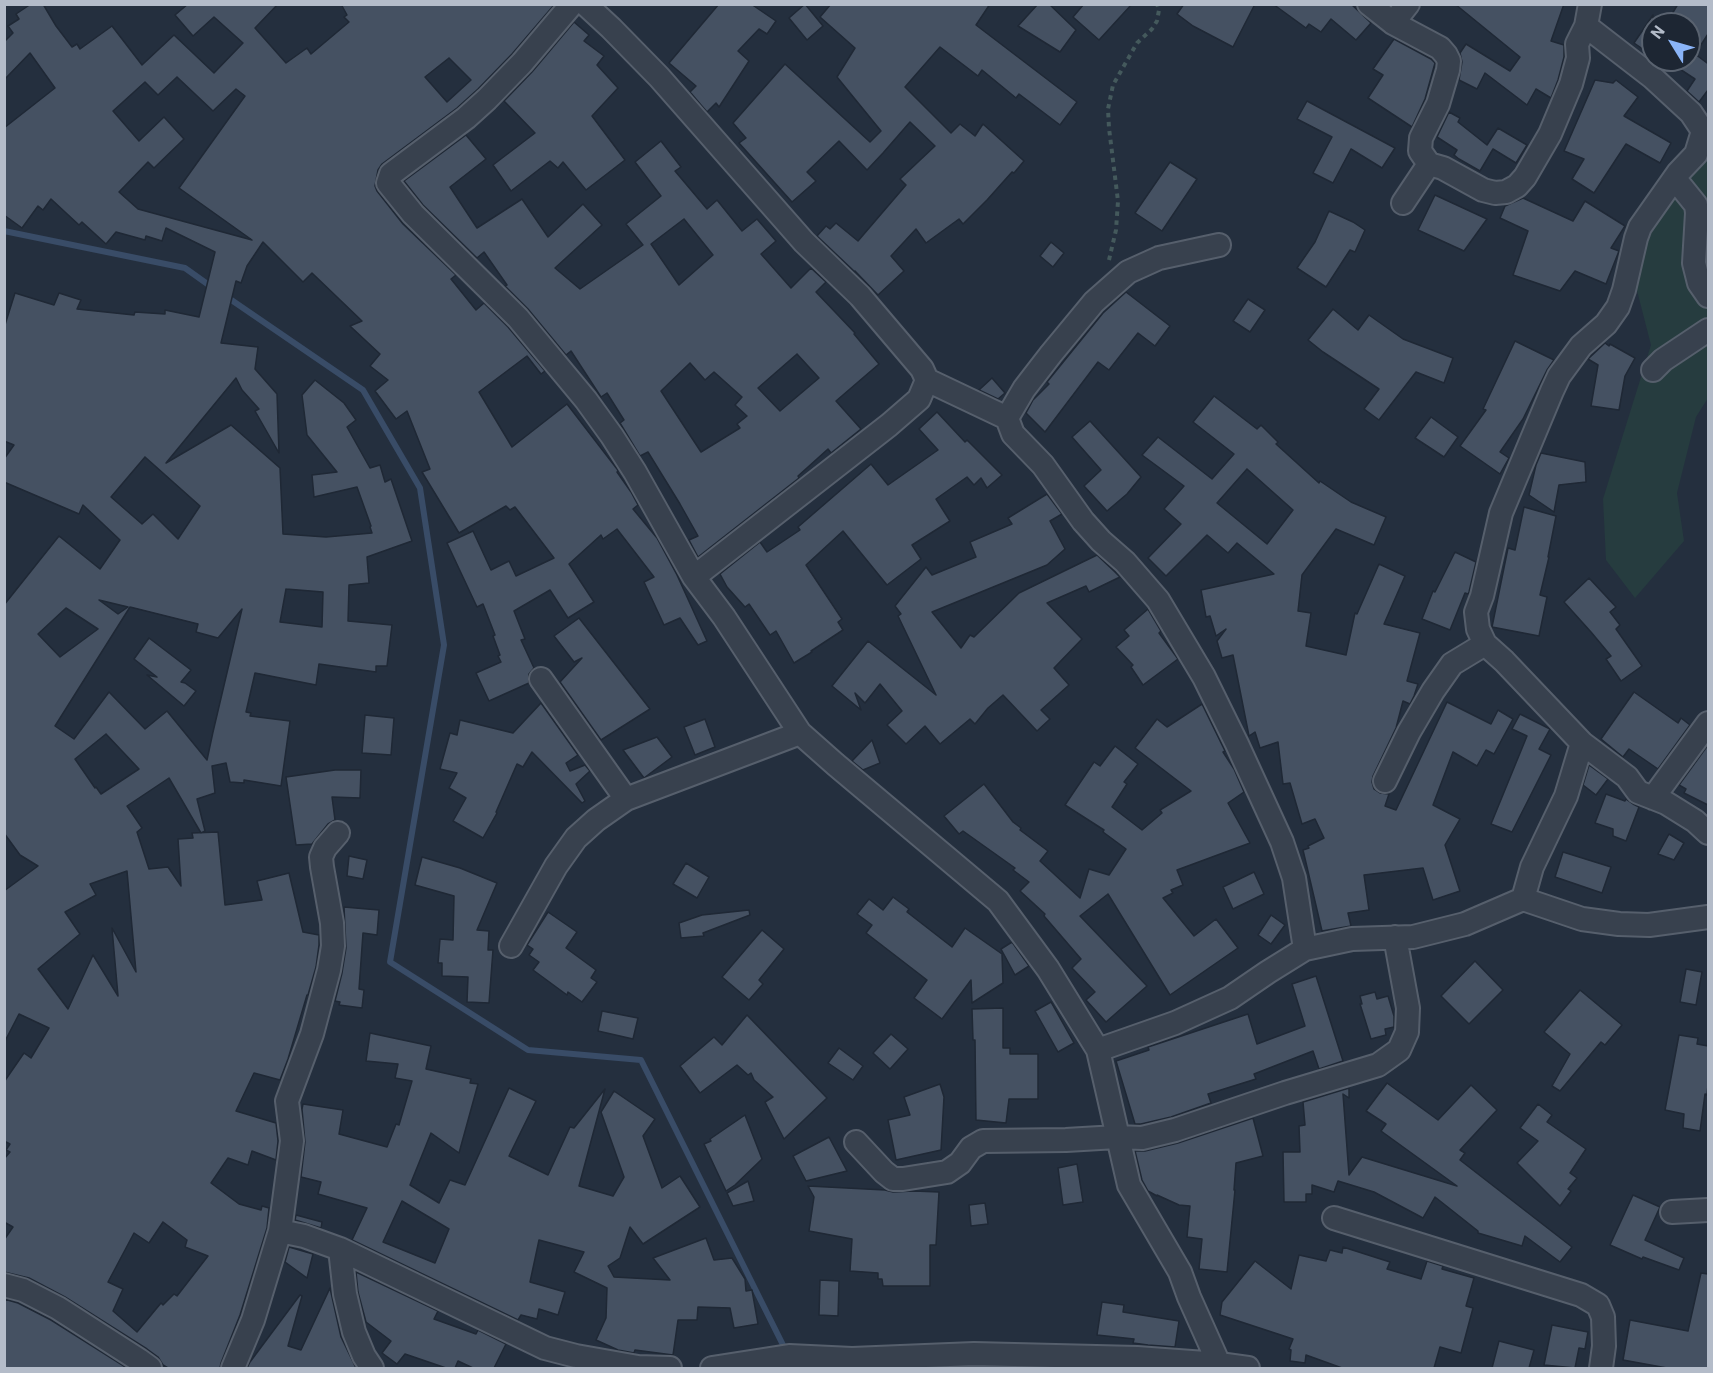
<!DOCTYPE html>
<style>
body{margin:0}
#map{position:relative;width:1713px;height:1373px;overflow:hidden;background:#242f3e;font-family:Roboto,sans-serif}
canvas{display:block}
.frame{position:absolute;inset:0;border:6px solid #b4bcc9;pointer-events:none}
.north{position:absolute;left:1641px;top:12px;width:60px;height:60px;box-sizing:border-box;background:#1d2633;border:2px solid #59626f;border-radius:50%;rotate:307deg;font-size:16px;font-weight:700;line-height:24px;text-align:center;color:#b4bcc9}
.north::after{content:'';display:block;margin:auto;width:21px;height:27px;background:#8ab4f8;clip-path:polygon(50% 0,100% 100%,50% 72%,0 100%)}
</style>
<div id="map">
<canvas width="1713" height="1373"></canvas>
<div class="frame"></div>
<div class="north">N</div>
</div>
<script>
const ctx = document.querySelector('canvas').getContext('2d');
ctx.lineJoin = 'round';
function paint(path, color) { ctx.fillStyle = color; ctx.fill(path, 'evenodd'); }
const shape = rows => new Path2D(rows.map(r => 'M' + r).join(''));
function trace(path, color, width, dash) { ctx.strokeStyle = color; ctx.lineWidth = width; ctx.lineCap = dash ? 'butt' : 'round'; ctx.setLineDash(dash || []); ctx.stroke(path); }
paint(shape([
 [1708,120,1708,398,1696,417,1677,493,1684,541,1635,598,1606,560,1603,499,1651,345,1633,275,1653,204]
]), '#263c3f');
trace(shape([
 [4,231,185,268,213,288],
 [227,297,363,390,420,488,444,645,390,962,528,1050,641,1060,786,1351]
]), '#394c67', 6);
const building = shape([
 [31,4,43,4,56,26,72,47,77,44,80,49,112,26,142,65,174,35,214,73,243,43,214,17,193,36,175,15,188,4,278,4,255,28,286,63,307,48,311,54,349,22,344,17,347,15,341,4,554,5,512,54,478,89,457,108,382,164,378,170,375,186,377,191,403,224,456,275,451,279,476,310,484,303,508,327,545,371,541,374,527,356,479,392,512,447,567,404,617,469,618,471,617,472,631,492,638,505,633,509,657,538,677,575,707,641,698,645,680,618,664,625,644,582,654,577,617,529,603,539,601,535,569,564,594,602,568,618,550,590,514,611,525,639,521,640,534,668,529,674,529,683,489,701,476,673,501,662,498,656,500,655,493,636,495,635,483,604,477,607,447,543,473,531,491,570,509,561,516,576,554,558,515,507,510,510,506,506,459,533,422,472,430,469,407,411,396,419,375,391,388,380,370,366,380,354,350,326,362,321,312,273,303,282,263,242,247,266,241,283,236,281,221,343,258,347,255,369,277,394,279,453,255,411,259,409,242,390,236,378,166,463,231,425,280,468,283,534,326,537,372,533,370,527,371,526,357,487,314,497,312,475,337,472,307,435,302,395,315,380,344,403,356,420,347,427,370,468,380,465,385,482,391,479,412,541,367,557,369,583,349,585,348,621,392,625,387,666,376,666,376,672,319,664,316,685,255,673,246,712,251,713,250,716,290,721,281,786,244,780,244,783,230,782,226,763,212,766,215,793,197,799,205,831,201,833,169,778,127,806,142,828,137,832,149,869,168,867,181,886,178,839,193,838,192,833,218,832,225,905,262,900,257,881,289,873,303,932,319,935,319,945,316,967,308,995,307,995,288,1059,280,1080,254,1073,236,1111,276,1123,278,1141,276,1160,252,1151,248,1165,228,1158,211,1183,239,1204,261,1210,262,1206,269,1208,267,1228,240,1315,221,1363,220,1368,168,1368,163,1365,158,1357,147,1349,65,1297,29,1278,4,1272,4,1240,13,1227,4,1222,4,1159,10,1152,6,1150,10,1144,4,1141,4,1082,24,1053,31,1058,49,1028,19,1014,4,1043,4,891,38,866,20,855,4,833,4,605,59,536,100,569,120,540,83,505,79,514,4,482,4,459,14,445,4,441,4,328,15,293,54,305,59,293,81,300,77,309,134,315,135,312,165,314,165,310,199,317,215,252,166,228,162,241,146,236,145,240,116,232,106,244,82,222,79,225,51,199,43,210,38,206,22,228,4,215,4,128,55,88,30,53,4,80,4,42,13,33,8,26,19,19,16,14,31,4],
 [449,58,471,80,447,102,425,77,449,58],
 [177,77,213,111,236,89,245,96,179,188,252,240,138,209,119,192,148,162,154,168,184,139,164,117,139,141,113,111,145,82,158,95,177,77],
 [145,457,200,506,178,539,153,514,142,524,111,497,145,457],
 [286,589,323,592,322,627,280,622,286,589],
 [99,600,128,607,118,614,99,600],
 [130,607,198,624,196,632,218,638,242,609,213,732,207,760,167,711,145,729,109,692,74,739,55,726,130,607],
 [66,608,98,629,60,657,38,634,66,608],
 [106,734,139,769,101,794,96,787,95,788,75,759,106,734],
 [127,871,136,972,112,928,118,996,93,955,68,1009,38,969,80,934,65,912,96,895,90,884,127,871],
 [163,1222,187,1240,185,1247,208,1256,177,1296,174,1294,163,1305,161,1303,137,1332,113,1311,123,1289,108,1282,134,1233,149,1243,163,1222],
 [719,4,751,4,776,21,767,34,759,29,738,51,749,61,719,107,716,103,707,112,690,92,696,86,669,63,719,4],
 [805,4,823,26,807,40,789,18,805,4],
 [831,4,990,4,976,25,1077,102,1060,125,1019,94,1016,98,982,70,978,76,940,47,905,87,951,133,960,124,975,136,983,124,1024,161,1014,173,1012,172,987,200,963,224,959,219,926,243,916,229,891,256,904,271,878,295,855,271,855,272,817,236,826,226,830,229,836,223,858,241,906,185,900,179,935,146,910,122,883,153,867,170,839,141,807,172,816,181,792,202,739,143,746,138,733,123,785,64,870,142,881,131,837,77,855,48,820,17,831,4],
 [1038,4,1049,4,1076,30,1060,52,1018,26,1038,4],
 [1084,4,1132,4,1099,40,1073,17,1084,4],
 [1184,4,1255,4,1233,47,1193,26,1177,14,1184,4],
 [1273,4,1351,4,1371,23,1356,40,1331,19,1321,32,1309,24,1306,28,1273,4],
 [1455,4,1564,4,1551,41,1564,45,1564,57,1558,80,1551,98,1536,89,1527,105,1485,73,1477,89,1459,80,1462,62,1460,53,1466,44,1510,71,1520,57,1455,4],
 [1678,4,1708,4,1708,34,1695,54,1707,63,1708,61,1708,90,1699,102,1687,91,1695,79,1666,60,1689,60,1689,24,1666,24,1678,4],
 [1653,15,1653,56,1634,43,1653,15],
 [574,22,589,35,584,41,604,56,597,65,618,88,592,116,625,160,586,190,563,162,558,168,550,161,511,191,493,165,535,133,504,101,532,72,574,22],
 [1394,39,1431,59,1435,63,1425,99,1412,127,1368,98,1383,75,1373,69,1394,39],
 [1595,80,1613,83,1616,80,1638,97,1624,116,1671,143,1660,163,1626,144,1594,193,1572,179,1584,159,1564,151,1595,80],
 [1307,101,1395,148,1382,168,1351,149,1333,183,1313,173,1332,137,1297,119,1307,101],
 [1449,112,1460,118,1458,122,1487,145,1498,128,1527,145,1516,163,1493,149,1480,171,1459,159,1454,155,1457,150,1437,137,1449,112],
 [466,135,486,159,450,187,477,228,522,199,548,237,583,204,602,225,555,268,580,289,643,245,626,224,661,196,635,162,661,141,681,167,675,171,707,209,717,200,742,231,757,219,776,241,761,254,791,288,811,268,826,282,816,292,855,333,854,334,879,364,836,401,861,429,831,453,828,449,798,476,799,478,698,557,689,540,698,536,680,504,648,452,640,456,620,423,624,420,607,393,601,397,571,351,566,355,528,309,505,286,507,285,484,252,477,258,423,205,404,181,466,135],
 [684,219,713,255,679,285,651,244,684,219],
 [797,354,819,378,780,411,758,388,797,354],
 [690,363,705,380,714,372,742,397,735,405,747,416,737,424,740,428,701,452,661,391,690,363],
 [1170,162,1197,179,1162,231,1135,213,1170,162],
 [1435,195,1487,219,1464,251,1418,230,1435,195],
 [1523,198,1573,221,1585,201,1625,226,1611,248,1619,251,1606,284,1575,271,1560,291,1513,275,1528,231,1500,218,1505,206,1523,198],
 [1329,211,1353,222,1365,230,1355,252,1350,250,1326,287,1297,268,1315,242,1329,211],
 [1051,242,1064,253,1053,267,1040,256,1051,242],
 [1126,292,1170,326,1155,346,1138,333,1109,370,1098,362,1045,432,1026,413,1033,400,1049,384,1047,382,1103,313,1126,292],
 [1248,299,1265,310,1250,332,1233,321,1248,299],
 [1333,309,1358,330,1369,315,1403,339,1453,358,1444,383,1416,372,1379,420,1364,409,1379,389,1323,352,1308,340,1333,309],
 [1515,341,1554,360,1547,370,1523,419,1500,452,1509,458,1500,474,1460,446,1486,410,1483,409,1515,341],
 [1605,343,1609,346,1610,344,1635,358,1625,376,1619,410,1591,406,1598,365,1588,359,1605,343],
 [992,378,1005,393,998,399,979,390,992,378],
 [1214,396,1257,429,1261,425,1278,442,1276,444,1319,483,1320,481,1351,502,1386,517,1374,545,1336,529,1302,575,1298,611,1311,613,1306,646,1346,655,1355,613,1357,614,1379,564,1405,576,1384,624,1420,633,1407,681,1418,684,1414,696,1410,704,1403,701,1396,728,1373,776,1372,782,1374,789,1380,793,1389,794,1385,806,1396,810,1447,702,1491,724,1498,710,1513,719,1494,754,1486,750,1477,766,1453,752,1433,805,1460,819,1445,845,1460,891,1433,900,1423,868,1364,875,1369,910,1348,913,1351,926,1322,931,1303,850,1309,848,1308,846,1324,838,1315,819,1302,824,1290,783,1283,784,1278,742,1260,748,1255,732,1249,736,1233,655,1222,658,1217,641,1226,629,1216,636,1210,616,1206,617,1201,590,1274,574,1237,543,1228,553,1207,535,1166,576,1148,558,1181,524,1164,509,1184,486,1142,455,1158,437,1212,479,1234,454,1193,422,1214,396],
 [1247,469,1293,510,1267,544,1217,503,1247,469],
 [937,412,965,442,967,440,1002,475,987,488,981,478,974,485,967,477,936,499,950,521,912,545,921,559,887,585,843,531,806,565,842,619,838,622,843,630,811,651,812,652,794,663,776,631,770,635,749,604,745,607,727,587,720,574,760,542,767,552,800,530,798,527,871,464,888,485,938,450,919,429,937,412],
 [1431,417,1458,437,1444,457,1415,438,1431,417],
 [1090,421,1141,477,1127,494,1107,511,1084,486,1101,470,1072,437,1090,421],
 [1541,453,1585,462,1586,482,1559,485,1554,512,1529,495,1536,465,1541,453],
 [1047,494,1062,514,1050,521,1065,549,1047,565,932,612,961,648,970,635,974,637,1019,593,1097,555,1115,572,1120,577,1089,592,1086,586,1047,603,1082,639,1054,668,1069,685,1041,710,1050,719,1037,731,1003,695,988,708,975,724,970,719,940,744,925,726,906,744,887,725,902,711,880,684,865,703,855,693,861,710,832,686,868,641,936,695,898,616,901,614,895,606,926,567,932,575,976,557,970,542,1012,524,1008,518,1047,494],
 [1524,507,1556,516,1548,557,1549,557,1540,595,1547,597,1539,636,1492,627,1508,548,1515,550,1524,507],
 [1455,552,1476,562,1469,592,1468,594,1465,593,1450,630,1422,619,1433,591,1435,592,1455,552],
 [1589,578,1616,607,1610,612,1620,625,1616,629,1642,666,1621,681,1606,659,1611,656,1591,632,1564,602,1589,578],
 [1148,609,1161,631,1159,633,1178,659,1143,685,1131,667,1133,665,1116,647,1129,636,1124,630,1148,609],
 [579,618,650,709,601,740,560,682,582,658,574,662,554,636,579,618],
 [149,638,191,670,181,682,185,683,196,691,184,706,147,675,157,677,134,659,149,638],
 [1634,692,1678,723,1681,718,1690,725,1658,769,1629,749,1623,757,1601,739,1634,692],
 [541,703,578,755,566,763,570,771,585,765,590,771,576,784,585,801,582,803,532,752,523,767,517,764,496,812,497,813,483,838,453,821,466,798,449,788,457,773,440,769,450,733,457,735,460,720,513,733,541,703],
 [1202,704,1225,751,1223,752,1234,769,1244,792,1228,803,1250,843,1177,870,1183,885,1171,890,1173,893,1163,898,1194,936,1216,919,1238,948,1170,995,1108,894,1080,916,1147,986,1106,1022,1086,1000,1095,992,1072,968,1081,959,1044,916,1045,914,1020,891,1029,882,1013,870,1015,868,963,831,959,834,944,816,984,784,1013,822,1021,828,1020,830,1048,851,1040,861,1080,898,1089,869,1109,875,1126,849,1103,832,1104,830,1065,805,1094,762,1100,766,1115,746,1138,764,1124,782,1127,784,1112,807,1142,830,1162,813,1160,810,1191,791,1135,748,1157,719,1167,727,1202,704],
 [1520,714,1550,729,1539,749,1551,755,1512,832,1491,824,1527,736,1512,729,1520,714],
 [365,715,394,718,391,755,362,753,365,715],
 [705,719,715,747,695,755,684,727,705,719],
 [657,737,672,757,644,778,623,750,657,737],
 [872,740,880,763,863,770,852,761,872,740],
 [1708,745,1708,805,1684,793,1686,789,1679,785,1708,745],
 [1589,765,1608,779,1596,795,1583,785,1589,765],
 [335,770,361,770,360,798,332,797,335,820,328,824,312,844,296,845,286,777,335,770],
 [1606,794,1625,801,1626,799,1633,804,1639,807,1626,841,1613,836,1613,829,1595,823,1606,794],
 [1669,834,1684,843,1674,860,1658,854,1669,834],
 [1563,852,1611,867,1602,893,1555,877,1563,852],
 [349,856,367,860,363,879,347,876,349,856],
 [422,857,460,868,497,883,477,930,489,931,488,950,493,950,489,1003,467,1002,468,977,442,976,442,963,438,963,440,939,453,940,454,896,415,885,422,857],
 [686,863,709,877,697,898,673,884,686,863],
 [1254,872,1264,894,1233,909,1223,887,1254,872],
 [893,897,909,909,907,912,952,947,965,928,1002,954,1003,983,972,1003,971,980,942,1019,914,998,927,980,866,933,872,925,857,914,869,899,883,910,893,897],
 [344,907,379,910,377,935,363,933,359,989,364,990,362,1008,339,1005,340,1002,335,1001,342,973,346,948,344,907],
 [749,910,750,915,703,933,704,936,681,938,679,923,702,915,749,910],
 [548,912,577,932,566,948,596,970,591,978,597,982,582,1002,568,992,567,995,533,970,539,962,529,955,533,949,527,945,548,912],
 [1271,915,1285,925,1271,944,1258,935,1271,915],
 [762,930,784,949,759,980,763,984,749,1000,722,977,762,930],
 [1012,942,1029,966,1015,975,1001,949,1012,942],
 [1475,961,1503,990,1469,1024,1441,996,1475,961],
 [1686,969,1702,972,1696,1005,1680,1002,1686,969],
 [1316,976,1343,1061,1319,1069,1313,1051,1254,1074,1256,1079,1208,1094,1211,1103,1171,1117,1141,1124,1135,1124,1116,1061,1149,1050,1148,1047,1248,1014,1257,1044,1305,1026,1292,984,1316,976],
 [1580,990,1622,1025,1605,1045,1601,1042,1560,1091,1552,1086,1570,1054,1544,1032,1580,990],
 [1375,992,1377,999,1388,996,1394,1016,1394,1027,1385,1029,1386,1035,1371,1039,1360,1004,1362,1004,1360,996,1375,992],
 [1051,1002,1074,1043,1058,1052,1035,1011,1051,1002],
 [1003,1008,1003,1048,1010,1048,1010,1054,1038,1054,1038,1099,1009,1099,1006,1123,976,1120,975,1040,973,1040,972,1009,1003,1008],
 [602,1011,638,1018,633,1039,598,1031,602,1011],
 [747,1015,827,1098,784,1139,765,1102,773,1097,754,1080,751,1073,748,1075,737,1065,700,1093,680,1066,714,1037,722,1045,747,1015],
 [370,1033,431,1046,426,1069,471,1079,470,1083,478,1084,459,1153,431,1133,410,1185,439,1203,450,1180,465,1185,509,1088,536,1101,509,1156,548,1175,570,1127,574,1128,605,1089,579,1186,613,1196,624,1177,601,1112,614,1091,655,1119,643,1136,662,1188,680,1176,700,1207,643,1244,630,1227,620,1258,608,1266,614,1277,670,1280,653,1258,706,1238,714,1260,732,1258,745,1279,746,1291,752,1290,758,1324,734,1328,730,1308,698,1307,697,1320,678,1320,673,1355,635,1350,634,1353,618,1350,596,1340,606,1318,607,1288,574,1272,584,1252,539,1240,530,1282,565,1292,558,1315,539,1309,537,1319,521,1315,518,1320,352,1240,367,1208,318,1194,321,1182,301,1177,305,1142,302,1109,303,1104,343,1110,339,1134,387,1147,396,1124,399,1125,412,1081,395,1078,398,1064,366,1061,370,1033],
 [402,1201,449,1229,435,1263,383,1242,402,1201],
 [891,1034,908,1049,890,1069,873,1053,891,1034],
 [1679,1035,1698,1038,1697,1044,1708,1046,1708,1085,1707,1095,1705,1094,1700,1131,1683,1128,1684,1114,1665,1110,1679,1035],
 [839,1048,863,1066,853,1080,828,1063,839,1048],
 [1387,1083,1438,1120,1471,1085,1497,1110,1460,1150,1465,1153,1460,1160,1572,1247,1560,1262,1525,1236,1522,1246,1478,1233,1478,1231,1435,1197,1423,1218,1374,1192,1338,1181,1334,1192,1312,1185,1312,1194,1306,1194,1306,1202,1284,1202,1283,1152,1300,1152,1299,1126,1305,1125,1303,1102,1349,1088,1349,1098,1343,1094,1349,1175,1362,1157,1457,1186,1381,1131,1386,1124,1366,1111,1387,1083],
 [940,1084,944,1097,941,1150,896,1160,888,1120,910,1115,904,1097,940,1084],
 [1538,1104,1552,1115,1547,1122,1586,1149,1570,1173,1577,1178,1568,1189,1571,1191,1560,1206,1517,1163,1538,1141,1520,1128,1538,1104],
 [745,1115,762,1159,735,1185,726,1191,704,1144,711,1141,710,1139,745,1115],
 [1253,1118,1263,1156,1236,1163,1234,1190,1235,1190,1227,1272,1199,1269,1202,1239,1187,1237,1190,1206,1179,1205,1157,1195,1157,1196,1148,1191,1142,1180,1135,1151,1145,1151,1178,1143,1253,1118],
 [829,1137,847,1171,806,1181,793,1156,829,1137],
 [1077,1164,1083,1202,1063,1205,1058,1168,1077,1164],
 [748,1181,754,1201,733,1206,727,1193,748,1181],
 [808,1186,885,1190,893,1192,914,1191,939,1192,936,1245,930,1245,930,1286,883,1286,882,1279,878,1279,878,1273,850,1271,852,1239,809,1231,814,1197,808,1186],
 [1633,1195,1660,1207,1645,1240,1684,1258,1679,1270,1643,1257,1642,1259,1610,1245,1633,1195],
 [985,1203,988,1224,971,1226,969,1205,985,1203],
 [296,1215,322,1222,321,1228,295,1220,296,1215],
 [289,1247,313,1254,307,1278,285,1262,289,1247],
 [1343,1247,1390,1262,1387,1269,1421,1279,1427,1261,1443,1266,1442,1269,1474,1278,1466,1306,1473,1308,1461,1353,1440,1347,1434,1368,1342,1368,1306,1355,1305,1363,1290,1361,1291,1350,1289,1349,1293,1339,1220,1315,1222,1302,1255,1261,1291,1289,1299,1255,1326,1261,1330,1250,1342,1253,1343,1247],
 [356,1272,438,1311,434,1319,476,1334,478,1330,506,1344,494,1368,473,1368,458,1361,455,1368,446,1368,405,1354,397,1364,382,1353,391,1341,366,1322,358,1292,356,1272],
 [1701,1273,1708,1274,1708,1368,1667,1368,1623,1360,1630,1320,1688,1331,1701,1273],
 [820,1280,839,1281,838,1316,819,1315,820,1280],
 [330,1288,341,1337,356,1368,247,1368,250,1362,300,1295,302,1296,288,1346,301,1350,330,1288],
 [4,1299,18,1303,51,1320,127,1368,4,1368,4,1299],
 [1102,1302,1124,1305,1123,1312,1179,1321,1175,1347,1148,1345,1133,1343,1134,1339,1097,1335,1102,1302],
 [1552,1325,1588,1332,1585,1349,1579,1348,1575,1368,1544,1365,1552,1325],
 [1499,1341,1534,1350,1529,1368,1492,1368,1499,1341]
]);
paint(building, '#455162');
trace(building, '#1f2835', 1.5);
const street = shape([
 [572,4,522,63,487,99,466,118,391,174,388,183,413,214,518,318,586,400,612,436,635,472,694,577,724,617,800,733,835,764,998,901,1048,969,1098,1050,1129,1185,1180,1272,1189,1297,1219,1364,1220,1368],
 [585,4,611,28,659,77,804,242,860,296,922,369,927,380,919,399,889,425,694,577],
 [1369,4,1393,23,1440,48,1446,55,1449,61,1448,70,1438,104,1421,138,1420,151,1429,164],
 [1393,23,1408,4],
 [1586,26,1652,77,1691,113,1703,131,1696,154,1678,173,1640,227,1636,238,1624,290,1618,307,1606,324,1581,346,1559,376,1552,391,1501,513,1482,596,1476,612,1478,629,1485,644,1504,661,1582,743,1627,777,1638,792,1666,803,1695,821,1708,833],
 [1675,179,1696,205,1697,213,1694,263,1699,283,1708,296],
 [1403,203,1429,164,1443,168,1483,190,1495,193,1506,192,1517,186,1525,177,1550,134,1571,84,1578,58,1577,44,1586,26,1590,4],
 [1219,245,1159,258,1128,272,1094,302,1051,354,1024,389,1007,418,1013,434,1043,465,1083,521,1101,541,1125,562,1158,600,1204,677,1237,744,1282,842,1294,878,1305,949],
 [1653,370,1663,360,1708,330],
 [927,380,1007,418],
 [541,679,626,799],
 [1385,781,1409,732,1433,691,1452,664,1485,644],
 [1653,798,1708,723],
 [1523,899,1532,867,1566,796,1582,743],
 [511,946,556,866,576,838,596,820,626,799,800,733],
 [1098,1050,1175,1023,1230,998,1268,972,1305,949,1352,939,1413,937,1465,924,1523,899,1582,919,1619,924,1649,925,1708,917],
 [856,1142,884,1172,893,1179,903,1179,947,1172,960,1163,971,1148,983,1141,1066,1140,1117,1137,1142,1138,1175,1130,1285,1093,1378,1065,1399,1050,1407,1032,1408,1008,1395,937],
 [1672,1212,1708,1210],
 [1334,1218,1581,1295,1598,1305,1603,1317,1604,1346,1601,1368],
 [280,1231,304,1236,340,1249,545,1348,576,1356,638,1367,670,1368],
 [340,1249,345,1294,354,1332,364,1356,372,1368],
 [4,1285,23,1290,58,1308,139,1360,150,1368],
 [233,1368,253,1320,280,1231,292,1141,287,1101,312,1034,329,970,333,946,332,923,322,867,321,857,325,848,338,833],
 [712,1368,789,1356,852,1359,974,1354,1137,1358,1219,1364,1248,1368]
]);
trace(street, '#565f6c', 26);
trace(shape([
 [1109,260,1116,230,1118,201,1109,128,1108,109,1113,85,1137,43,1152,29,1157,21,1159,10,1157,4]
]), '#44595c', 4, [4.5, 4.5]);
trace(street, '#38414e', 22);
</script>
